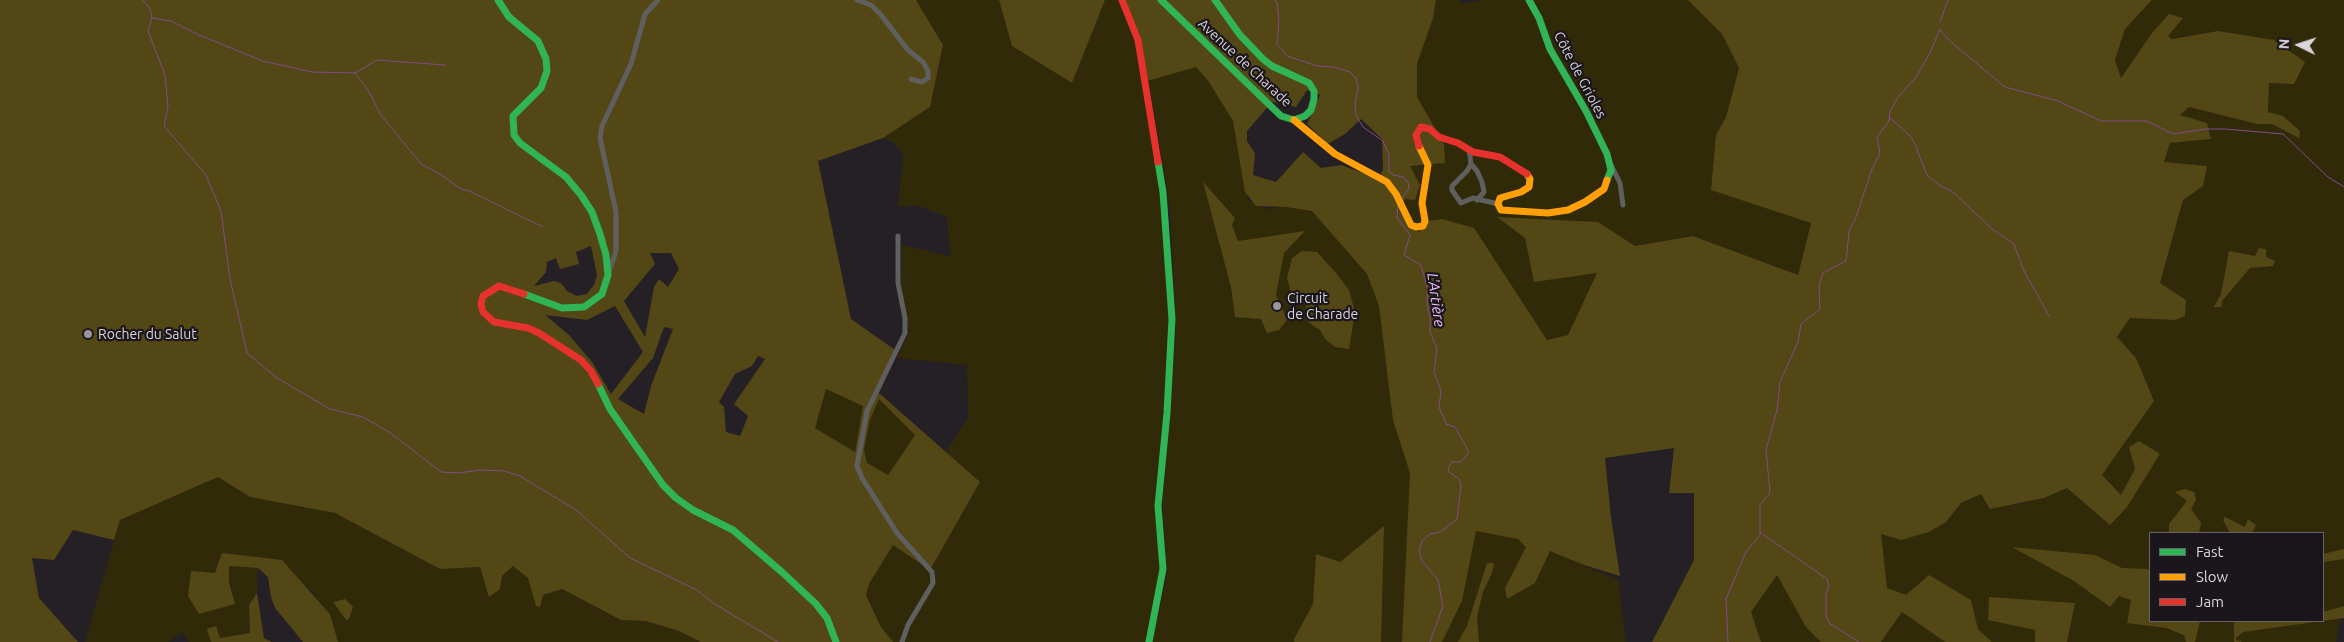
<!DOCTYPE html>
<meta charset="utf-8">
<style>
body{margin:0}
#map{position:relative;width:2344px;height:642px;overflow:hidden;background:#242025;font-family:Ubuntu,sans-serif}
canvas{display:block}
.legend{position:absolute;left:2149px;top:532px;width:175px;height:90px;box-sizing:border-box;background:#1b161c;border:1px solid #676268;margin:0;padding:6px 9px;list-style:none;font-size:15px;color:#d9d5da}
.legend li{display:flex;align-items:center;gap:10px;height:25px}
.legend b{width:25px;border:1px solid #676268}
.north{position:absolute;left:2274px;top:20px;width:50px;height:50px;-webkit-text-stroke:4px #1b161c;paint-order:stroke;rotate:274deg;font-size:14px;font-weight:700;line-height:20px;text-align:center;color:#d9d5da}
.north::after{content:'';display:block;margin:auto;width:18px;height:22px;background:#d9d5da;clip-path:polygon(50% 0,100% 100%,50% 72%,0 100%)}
</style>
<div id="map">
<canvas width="2344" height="642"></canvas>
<ul class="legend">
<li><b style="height:6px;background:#30b455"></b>Fast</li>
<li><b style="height:6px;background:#ff9f0a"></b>Slow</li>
<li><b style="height:6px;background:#e5322d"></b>Jam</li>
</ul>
<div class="north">N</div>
</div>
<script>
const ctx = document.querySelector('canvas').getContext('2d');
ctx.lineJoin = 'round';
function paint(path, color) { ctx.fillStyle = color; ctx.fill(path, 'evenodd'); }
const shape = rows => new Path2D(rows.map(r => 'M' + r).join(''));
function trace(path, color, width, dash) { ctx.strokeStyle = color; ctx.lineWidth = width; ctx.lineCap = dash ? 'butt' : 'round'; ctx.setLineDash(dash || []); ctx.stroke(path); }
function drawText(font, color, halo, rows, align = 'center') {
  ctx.font = font + ' Ubuntu,sans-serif'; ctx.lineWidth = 4.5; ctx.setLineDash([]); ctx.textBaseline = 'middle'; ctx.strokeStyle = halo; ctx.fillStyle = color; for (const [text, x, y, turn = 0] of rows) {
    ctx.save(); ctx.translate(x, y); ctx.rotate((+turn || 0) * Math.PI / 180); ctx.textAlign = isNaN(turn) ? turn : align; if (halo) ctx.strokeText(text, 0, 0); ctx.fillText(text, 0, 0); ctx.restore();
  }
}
paint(shape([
 [916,0,999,0,1012,46,1072,83,1105,0,1122,0,1137,37,1163,192,1172,319,1158,498,1163,565,1146,642,893,642,881,627,866,594,869,584,893,545,930,570,980,482,946,452,968,418,967,365,897,358,909,332,901,285,902,245,950,256,947,217,916,205,898,207,903,154,894,143,883,138,930,107,943,45],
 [1152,0,1238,121,1248,200,1266,209,1286,206,1312,206,1324,219,1374,284,1481,515,1591,569,1618,579,1626,642,1152,642,1167,574,1162,500,1176,329,1170,209,1144,51],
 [1436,0,1458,0,1465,3,1481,0,1688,0,1722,34,1739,68,1726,117,1716,135,1801,219,1811,224,1798,275,1693,236,1634,246,1598,222,1498,217,1525,238,1534,282,1598,272,1568,335,1547,340,1419,232,1408,227,1401,209,1405,199,1410,165,1445,163,1417,97,1417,64,1433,18],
 [2152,0,2344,0,2344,600,2336,642,2067,642,2074,603,1988,620,2035,630,2035,642,1992,642,1978,629,1971,600,1906,595,1886,588,1880,534,1901,540,1946,522,1961,503,1981,494,2014,505,2044,498,2067,488,2110,525,2135,469,2121,495,2102,475,2154,401,2136,358,2117,338,2129,318,2175,320,2186,300,2160,284,2183,200,2202,186,2206,166,2164,163,2170,143,2211,139,2179,115,2189,107,2257,124,2272,124,2299,138,2268,112,2269,83,2294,84,2218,31,2172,39,2152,33,2121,78,2115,60,2125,29],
 [2150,533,2323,533,2323,621,2150,621],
 [826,389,863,405,855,453,815,428],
 [879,398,915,435,888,475,867,463,864,450,870,420],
 [218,477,250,497,335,513,440,569,480,567,500,589,502,576,513,566,528,577,543,595,562,589,621,620,646,621,679,631,701,642,338,642,330,614,309,588,223,553,215,573,234,596,229,582,229,566,258,568,257,593,249,605,250,633,220,638,216,626,210,640,211,642,189,642,182,632,169,642,85,642,120,520],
 [1777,575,1881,642,1761,642,1751,612],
 [1902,612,1945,642,1881,642]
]), '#312a09');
paint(shape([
 [0,0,916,0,943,45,930,107,883,138,818,161,851,319,898,352,879,393,980,482,930,570,893,545,869,584,866,595,881,627,893,642,701,642,679,631,646,621,621,620,562,589,543,595,540,607,536,606,528,578,513,566,502,576,500,589,489,597,480,567,440,569,335,513,250,497,218,477,120,520,114,540,73,530,54,560,32,558,39,598,78,642,0,642],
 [591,246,597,275,594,285,587,294,577,296,567,291,561,283,554,281,534,286,546,272,547,262,556,258,560,269,579,264,576,252],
 [650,253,671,253,679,269,668,287,659,279,654,287,645,337,624,301,655,264],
 [615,306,643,352,611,394,592,362,569,335,545,315,587,320],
 [664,327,673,329,651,386,644,414,618,399,653,358],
 [758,356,765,359,734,404,748,416,740,436,726,432,724,407,719,402,735,374,752,366],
 [826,389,863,406,855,452,815,428],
 [879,399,915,435,888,475,867,463,864,450,870,420],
 [999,0,1105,0,1072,83,1012,46],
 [1124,0,1436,0,1433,18,1417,64,1417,97,1444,144,1445,163,1410,166,1420,185,1415,200,1405,199,1401,209,1408,227,1419,232,1427,221,1442,219,1474,228,1547,340,1568,335,1597,273,1534,282,1525,238,1497,217,1598,222,1635,246,1693,236,1798,275,1811,223,1711,190,1716,135,1726,117,1739,68,1722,34,1688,0,2152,0,2125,29,2115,60,2121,78,2152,33,2169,14,2183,18,2168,36,2172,39,2218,31,2274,40,2305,62,2294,84,2269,83,2268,112,2283,116,2300,131,2299,138,2272,124,2257,124,2189,107,2180,115,2207,123,2211,139,2170,143,2164,162,2207,166,2203,186,2183,200,2160,283,2186,300,2185,316,2175,320,2130,318,2117,337,2136,358,2154,401,2102,475,2121,495,2135,469,2129,447,2139,441,2160,454,2127,507,2110,525,2067,488,2044,498,1990,509,1981,494,1961,503,1946,522,1929,532,1901,540,1881,534,1887,588,1906,595,1929,575,1971,600,1978,629,1992,642,1945,642,1902,612,1881,642,1821,642,1806,627,1777,575,1751,612,1761,642,1652,642,1694,560,1694,493,1669,493,1674,448,1605,458,1611,517,1620,576,1584,565,1550,551,1535,583,1507,599,1505,588,1526,547,1518,539,1476,531,1462,601,1442,642,1402,642,1410,473,1393,420,1379,306,1367,274,1312,211,1286,207,1256,206,1245,192,1233,121,1209,82,1196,67,1147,81],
 [1307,90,1320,95,1307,124,1328,144,1345,134,1361,119,1382,139,1383,169,1379,179,1341,165,1321,168,1303,152,1276,182,1253,175,1255,153,1247,141,1247,131,1272,102,1296,107],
 [1203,182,1235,218,1232,225,1238,241,1305,231,1284,253,1276,295,1287,320,1279,330,1267,333,1261,319,1235,317,1231,287],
 [2259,248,2266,249,2266,257,2275,261,2273,266,2250,268,2222,301,2221,307,2214,307,2221,294,2229,251,2255,256],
 [1302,251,1317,252,1336,273,1349,290,1355,312,1349,349,1335,347,1325,339,1320,330,1308,322,1306,303,1292,296,1287,278,1292,258],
 [2185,489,2194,492,2196,500,2191,509,2201,523,2199,533,2169,533,2169,524,2187,501,2175,492],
 [2225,517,2245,527,2248,519,2256,525,2252,533,2230,533,2223,520],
 [1384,526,1381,642,1294,642,1294,639,1313,604,1316,554,1340,562],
 [2012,547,2095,555,2122,568,2148,569,2150,573,2150,621,2200,621,2195,642,2186,642,2184,635,2166,628,2127,623,2131,600,2119,596,2110,607,2074,581],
 [2344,549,2344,559,2323,562,2323,554],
 [222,553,282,560,330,614,338,642,303,642,275,608,271,597,268,577,258,568,229,566,229,582,235,604,199,614,188,596,191,571,215,573],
 [1487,563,1494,563,1492,573,1483,592,1477,617,1479,642,1458,642,1467,626],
 [257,593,264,638,272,642,211,642,207,629,216,626,220,638,250,633,249,605],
 [1989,597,2075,603,2067,642,2035,642,2035,630,1988,620],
 [345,599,353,607,349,619,346,620,333,602],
 [2344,606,2344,618,2243,632,2235,639,2242,642,2234,642,2234,621,2323,621,2323,612]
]), '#524715');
trace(shape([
 [143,0,150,9,152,18,148,31,165,75,168,107,164,126,206,175,221,211,230,279,247,353,277,378,330,409,363,417,389,432,441,472,458,473,480,470,504,471,520,476,576,510,630,558,697,590,713,603,778,642],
 [1274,0,1277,2,1279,21,1277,44,1287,56,1317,66,1334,67,1350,72,1356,78,1358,88,1355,104,1356,115,1363,127,1383,141,1389,155,1389,171,1393,175,1403,177,1408,182,1409,188,1402,199],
 [152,18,171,21,199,35,263,61,312,72,355,73,377,60,445,65],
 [1940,22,1948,0],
 [1940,30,1951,42,2005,87,2058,101,2101,121,2147,121,2173,134,2205,129,2225,129,2283,134,2328,177,2344,187],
 [355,73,368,90,381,115,421,164,440,174,461,189,469,191,543,227],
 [1890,118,1909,135,1914,142,1927,175,1939,185,1953,192,1992,229,2014,244,2023,269,2049,316],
 [1398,204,1397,218,1410,235,1404,255,1421,265,1428,291,1427,305,1430,316,1430,332,1437,348,1434,372,1441,391,1439,407,1446,424,1455,427,1469,452,1461,462,1452,462,1448,468,1449,472,1459,479,1461,485,1457,519,1440,532,1430,534,1422,541,1419,552,1422,561,1438,580,1443,606,1430,642],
 [1761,533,1827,579,1829,586,1826,593,1826,616,1829,623,1859,642],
 [1728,642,1726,599,1746,552,1760,535,1760,505,1770,493,1766,450,1777,410,1780,382,1798,342,1801,324,1820,309,1819,286,1823,273,1846,261,1849,231,1856,217,1872,169,1880,153,1877,137,1889,121,1890,111,1898,97,1916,77,1930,53,1940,29]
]), '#834a8c', 1);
trace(shape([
 [857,0,871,5,881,15,908,50,923,62,928,71,928,78,922,82,911,79],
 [1469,149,1471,164,1467,171,1452,186,1452,190,1461,203,1473,198,1498,204],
 [1471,164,1477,171,1482,182,1484,192,1477,200],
 [1611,165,1620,183,1623,205],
 [898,236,898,283,905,318,905,333,867,411,857,466,862,478,897,533,932,572,933,583,908,625,902,642],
 [609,272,616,251,616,212,600,138,602,126,631,64,645,14,658,0]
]), '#605f5f', 5);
trace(shape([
 [498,0,509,17,538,41,546,59,547,71,541,88,513,116,514,135,520,143,566,177,581,195,592,212,600,234,606,255,608,275,602,294,584,307,562,308,524,294],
 [1161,0,1281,116,1294,120,1305,116,1311,110,1314,99,1314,91,1309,83,1272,66,1263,59,1240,35,1215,0],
 [1529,0,1539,18,1550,49,1586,111,1607,154,1611,170,1607,180],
 [598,384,610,409,663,485,676,498,693,510,733,530,783,573,816,604,827,618,836,642],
 [1149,642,1163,569,1158,506,1167,413,1172,319,1163,192,1158,162]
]), '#30b455', 7);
trace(shape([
 [1294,120,1335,154,1387,182,1396,194,1411,225,1416,227,1423,226,1425,221,1422,203,1428,165,1419,146],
 [1527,174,1530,179,1529,187,1521,192,1500,198,1498,204,1501,210,1548,213,1568,210,1585,202,1604,189,1607,180]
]), '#ff9f0a', 7);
trace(shape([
 [1122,0,1138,40,1158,162],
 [1419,146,1416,135,1421,127,1430,129,1439,137,1458,143,1473,152,1500,157,1527,174],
 [524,294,499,286,483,296,481,304,483,312,494,322,528,328,539,333,581,360,591,371,598,384]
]), '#e5322d', 7);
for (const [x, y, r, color] of [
 [1277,306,5,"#9a969b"],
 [88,334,5,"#9a969b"]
]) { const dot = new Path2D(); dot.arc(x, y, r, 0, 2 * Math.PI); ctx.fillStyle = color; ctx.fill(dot); trace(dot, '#1b161c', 2); }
drawText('14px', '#d9d5da', '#1b161c', [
 ["Avenue de Charade",1245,63,43],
 ["Côte de Grioles",1580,75,62]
]);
drawText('14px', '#d9d5da', '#1b161c', [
 ["Circuit",1287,298],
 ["de Charade",1287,314],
 ["Rocher du Salut",98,334]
], 'left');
drawText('italic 15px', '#eebcf5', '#1b161c', [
 ["L'Artière",1436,300,82]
]);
</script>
